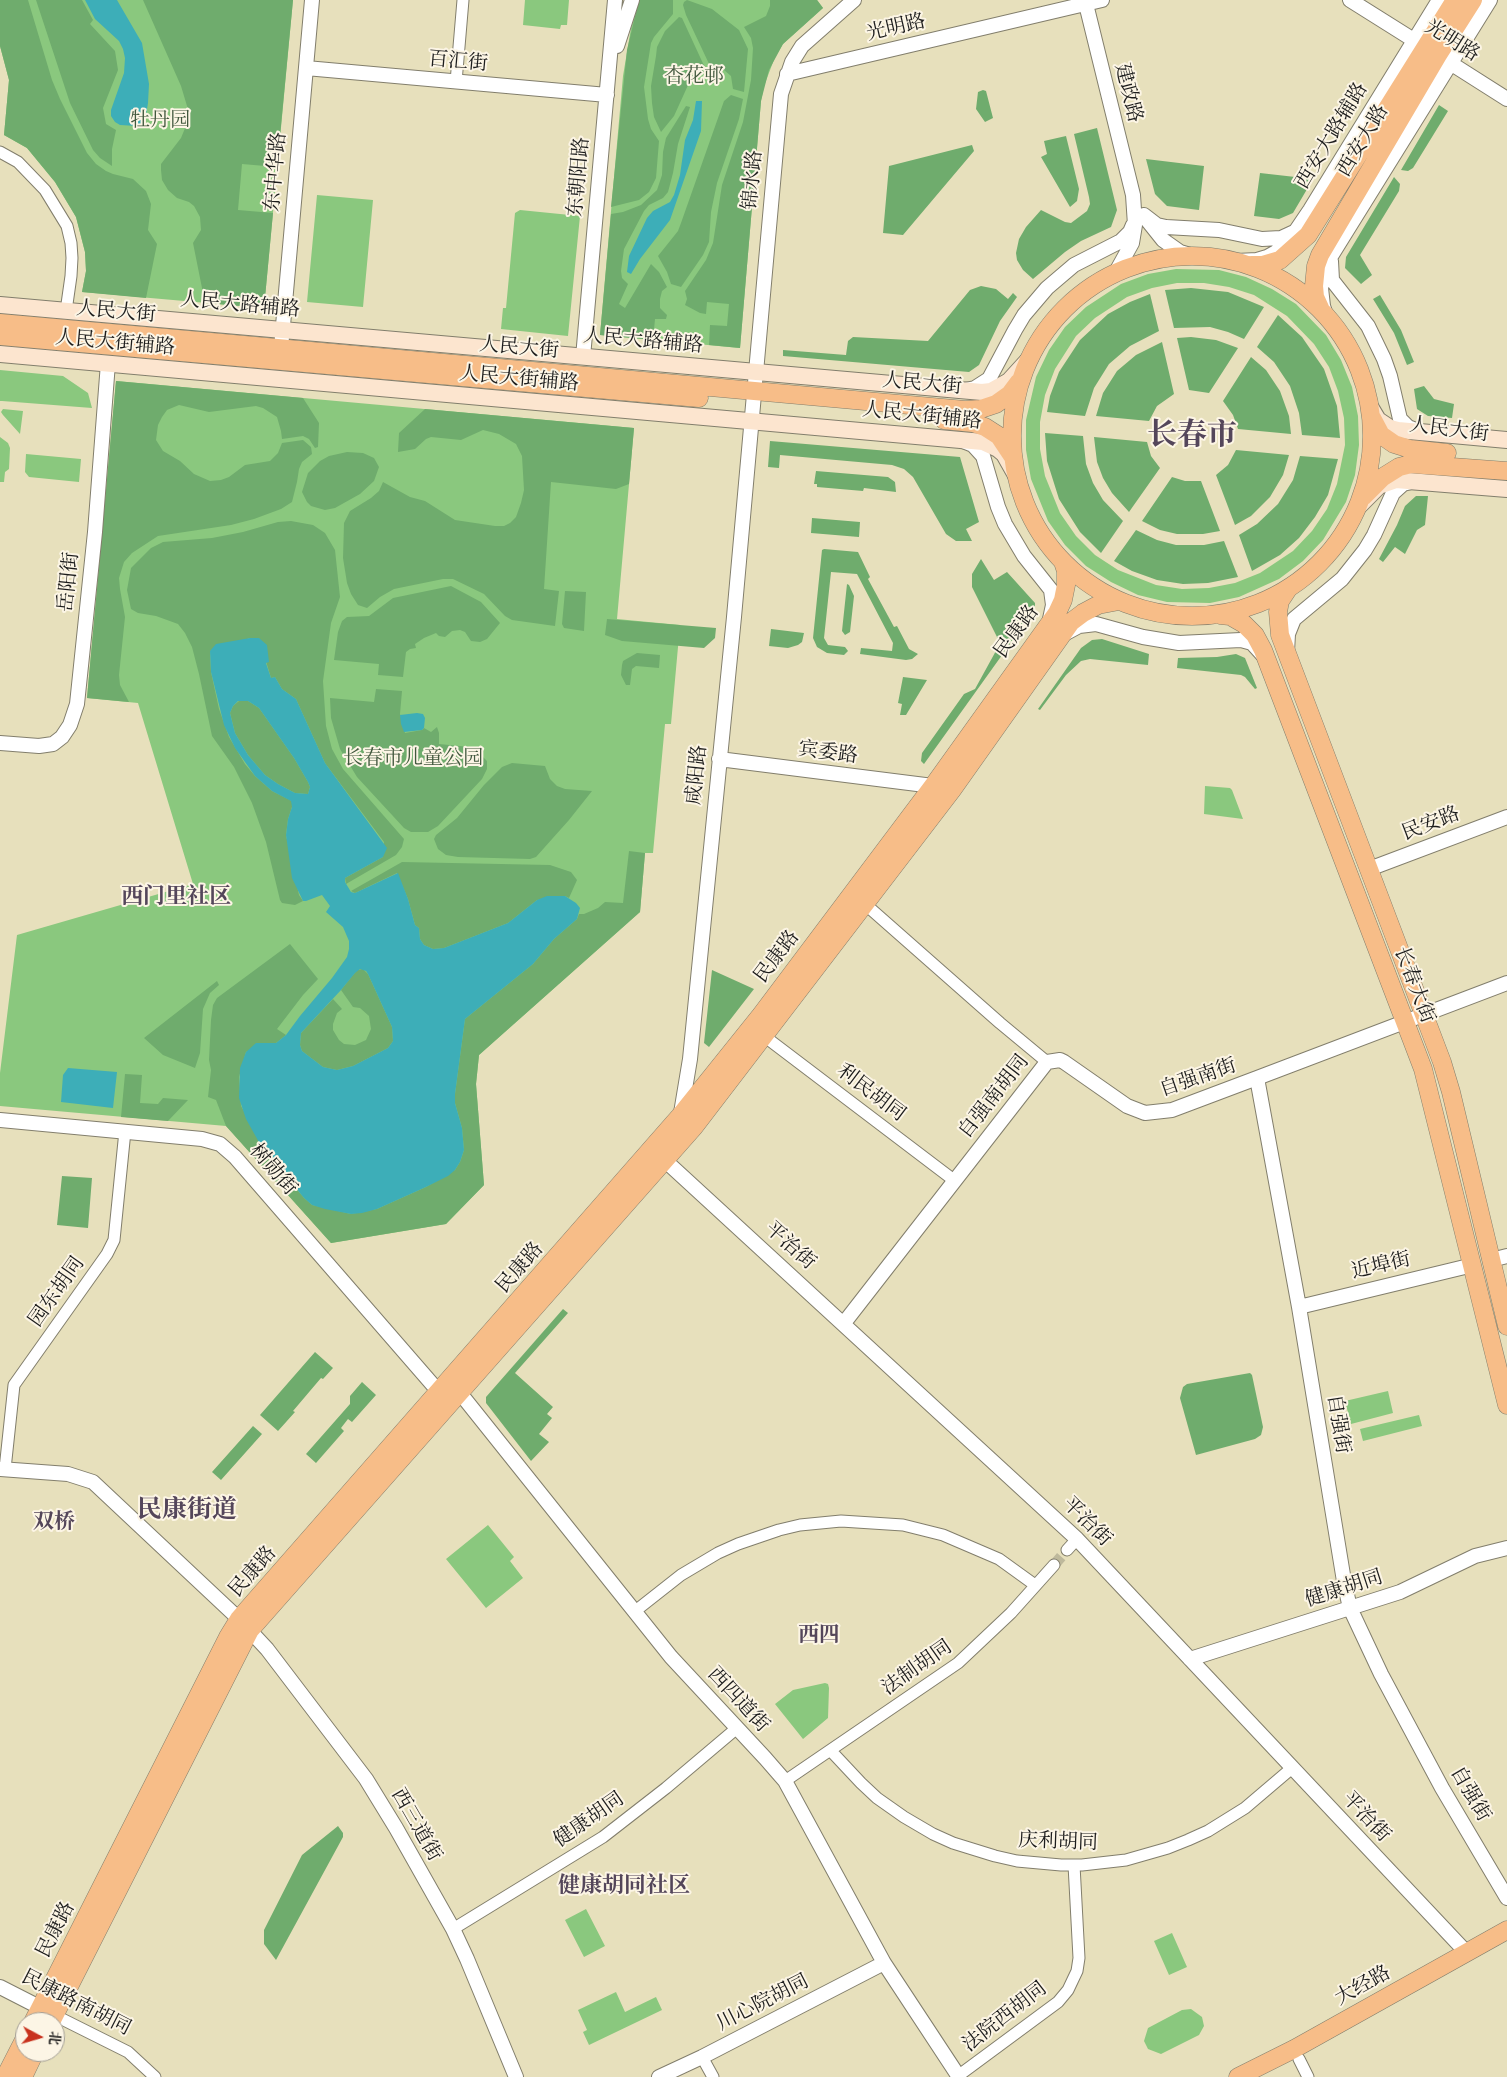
<!DOCTYPE html>
<meta charset="utf-8">
<style>
body{margin:0}
#map{position:relative;width:1507px;height:2077px;overflow:hidden;background:#e7e0bc;font-family:"Old Standard TT","Noto Serif SC",serif}
canvas{display:block}
.north{position:absolute;left:15px;top:2012px;width:50px;height:50px;box-sizing:border-box;background:#fcf5e5;border:1px solid #a29e95;border-radius:50%;rotate:96deg;font-size:14px;font-weight:700;line-height:20px;text-align:center;color:#1c1c1c}
.north::after{content:'';display:block;margin:auto;width:18px;height:22px;background:#c8321e;clip-path:polygon(50% 0,100% 100%,50% 72%,0 100%)}
</style>
<div id="map">
<canvas width="1507" height="2077"></canvas>
<div class="north">北</div>
</div>
<script>
const ctx = document.querySelector('canvas').getContext('2d');
ctx.lineJoin = 'round';
function paint(path, color) { ctx.fillStyle = color; ctx.fill(path, 'evenodd'); }
const shape = rows => new Path2D(rows.map(r => 'M' + r).join(''));
function trace(path, color, width, dash) { ctx.strokeStyle = color; ctx.lineWidth = width; ctx.lineCap = dash ? 'butt' : 'round'; ctx.setLineDash(dash || []); ctx.stroke(path); }
function drawText(font, color, halo, rows, align = 'center') {
  ctx.font = font + ' "Old Standard TT","Noto Serif SC",serif'; ctx.lineWidth = 4; ctx.setLineDash([]); ctx.textBaseline = 'middle'; ctx.strokeStyle = halo; ctx.fillStyle = color; for (const [text, x, y, turn = 0] of rows) {
    ctx.save(); ctx.translate(x, y); ctx.rotate((+turn || 0) * Math.PI / 180); ctx.textAlign = isNaN(turn) ? turn : align; if (halo) ctx.strokeText(text, 0, 0); ctx.fillText(text, 0, 0); ctx.restore();
  }
}
paint(shape([
 [0,0,293,0,264,308,82,292,86,271,85,252,76,217,55,182,27,148,4,135,9,80,0,46],
 [525,0,569,0,567,25,561,25,560,29,523,25],
 [639,0,817,0,823,8,783,44,775,57,764,86,761,101,740,348,600,335,623,76,631,28],
 [317,195,373,200,363,307,307,302],
 [520,210,580,216,568,336,501,329,503,308,506,308,515,213],
 [1176,269,1219,270,1246,277,1272,289,1296,304,1326,335,1341,360,1352,387,1358,416,1359,445,1355,475,1346,502,1323,540,1303,561,1279,579,1239,597,1210,603,1167,602,1138,595,1111,582,1086,566,1065,545,1048,521,1031,479,1026,450,1026,420,1036,377,1049,350,1065,327,1086,307,1121,284,1148,274],
 [1177,283,1204,283,1229,287,1254,295,1287,316,1314,344,1329,367,1338,391,1344,418,1345,445,1337,484,1327,509,1312,531,1293,551,1260,573,1235,583,1209,588,1182,589,1156,585,1118,570,1095,555,1076,536,1060,513,1045,476,1040,449,1040,422,1045,395,1055,369,1076,336,1095,318,1127,297,1152,288],
 [0,370,63,376,88,393,92,408,2,401,0,401],
 [116,381,634,428,617,619,680,625,671,724,665,724,653,853,645,853,640,912,479,1055,476,1084,484,1185,446,1224,331,1243,226,1126,0,1106,0,1073,17,935,193,884,138,703,87,698],
 [3,409,23,411,20,434,3,415,1,412],
 [0,437,8,443,10,448,9,469,5,472,4,482,0,482],
 [26,454,81,459,79,482,29,477,25,472],
 [1205,786,1230,788,1232,790,1243,819,1204,814],
 [1388,1391,1393,1413,1351,1424,1345,1401],
 [1419,1415,1422,1426,1363,1441,1360,1429],
 [488,1525,514,1557,510,1561,523,1578,486,1608,446,1559],
 [825,1683,828,1684,829,1688,828,1718,803,1739,775,1704,793,1690],
 [586,1909,605,1946,584,1957,565,1920],
 [1172,1933,1187,1967,1169,1975,1154,1941],
 [616,1992,625,2012,656,1997,662,2010,589,2045,583,2032,587,2030,578,2010],
 [1191,2009,1202,2017,1204,2026,1199,2035,1161,2054,1148,2049,1144,2041,1148,2028,1182,2010]
]), '#8ac87e');
paint(shape([
 [0,0,28,0,52,80,60,99,87,153,96,164,106,171,113,174,133,179,146,191,151,204,148,230,157,244,146,298,82,292,86,271,85,252,76,217,55,182,27,148,4,135,9,80,0,46],
 [36,0,82,0,93,20,90,24,115,51,118,70,103,108,106,124,116,130,112,149,112,166,100,158,93,150,70,103],
 [143,0,293,0,277,167,242,164,238,210,273,213,264,308,205,303,193,243,201,230,200,217,194,206,189,202,177,198,168,190,162,180,161,170,161,164,181,138,190,116,181,86],
 [639,0,673,0,673,14,654,37,651,43,644,87,648,119,651,129,659,141,656,178,649,192,639,200,611,207,627,50],
 [687,0,712,9,739,30,748,49,744,92,733,89,731,76,724,70,711,68,686,15,683,5,684,2],
 [770,0,817,0,823,8,783,44,769,70,761,101,740,348,709,345,710,325,727,326,729,304,707,302,706,314,700,313,685,305,687,299,685,291,706,260,713,243,722,185,743,122,751,80,753,48,751,38,744,27,766,16,770,6],
 [679,17,682,18,706,70,689,83,674,116,661,132,654,117,652,103,651,86,656,56,657,47,665,31],
 [983,90,986,91,993,118,985,122,976,109,978,92],
 [731,95,743,99,739,119,717,183,711,212,709,242,703,255,681,287,671,284,667,272,658,256,678,231,681,223,724,101],
 [1439,105,1448,111,1413,168,1408,171,1401,170],
 [686,106,690,107,678,144,673,173,668,192,663,198,649,205,644,211,624,249,621,271,622,278,628,284,619,304,625,308,651,264,659,272,667,287,662,291,660,299,660,308,667,315,666,319,655,319,653,340,600,335,611,214,623,212,641,205,657,190,662,175,663,152,666,138],
 [1097,128,1117,210,1111,227,1081,241,1065,252,1033,279,1023,270,1017,260,1016,253,1019,239,1026,227,1041,210,1065,222,1071,223,1087,211,1090,204,1089,197,1074,134],
 [1066,136,1079,189,1077,201,1070,207,1041,157,1047,154,1044,141],
 [972,145,974,151,903,235,883,233,889,166],
 [1146,159,1204,166,1199,210,1167,206,1155,194],
 [1260,173,1313,179,1293,213,1279,219,1254,216],
 [1394,177,1400,184,1399,191,1360,255,1372,275,1361,284,1345,268,1346,257],
 [981,286,996,289,1008,299,1013,293,1017,297,1000,321,979,365,969,372,783,356,783,350,846,355,848,341,853,337,928,341,970,290],
 [1191,288,1228,292,1264,307,1244,339,1228,332,1210,327,1174,328,1165,290],
 [1150,294,1159,331,1130,346,1109,364,1094,388,1085,416,1047,412,1050,396,1059,372,1080,340,1108,314,1130,302],
 [1380,295,1401,330,1414,362,1407,365,1394,333,1373,299],
 [1278,315,1302,337,1324,369,1337,406,1340,438,1302,435,1299,413,1290,386,1274,362,1257,347],
 [1191,337,1216,340,1238,348,1209,393,1189,390,1177,338],
 [1162,342,1174,394,1157,406,1149,421,1096,416,1103,393,1117,371,1136,355],
 [1251,357,1266,370,1280,391,1289,416,1291,434,1238,429,1233,415,1223,401],
 [116,381,303,398,319,423,318,447,315,448,309,439,303,436,282,439,281,431,277,417,263,408,256,406,209,412,179,405,167,410,162,417,158,425,156,440,163,451,180,461,194,474,210,481,221,480,229,477,245,465,270,461,278,453,282,443,303,440,311,447,312,454,302,462,299,469,297,482,292,502,281,509,254,519,231,525,158,536,132,553,124,562,119,578,120,589,125,617,119,675,120,685,129,702,87,698],
 [1424,386,1434,399,1454,404,1452,418,1428,416,1417,409,1414,389],
 [425,409,634,428,629,484,616,489,551,482,544,589,559,591,555,626,512,620,505,616,484,594,453,579,443,579,394,589,380,597,367,608,358,605,351,594,347,583,343,558,344,523,350,511,371,498,379,491,383,482,410,497,425,501,455,520,495,526,504,526,510,523,516,517,521,503,524,490,522,456,516,444,499,434,483,430,461,440,431,437,426,439,415,449,398,452,399,433],
 [1045,433,1083,436,1086,464,1093,483,1103,500,1123,521,1101,553,1080,532,1059,499,1047,461],
 [1094,437,1147,442,1151,456,1160,468,1129,512,1112,493,1103,478,1097,462],
 [770,441,960,457,979,522,966,529,972,541,956,541,946,534,913,477,904,469,892,465,780,455,779,468,768,467],
 [1236,450,1289,455,1283,475,1270,497,1251,516,1235,525,1216,475,1228,465],
 [347,452,363,453,374,458,379,467,374,481,360,494,335,508,325,510,311,506,307,502,302,492,308,473,320,461,329,456],
 [1300,456,1338,459,1328,495,1315,517,1299,538,1280,555,1252,571,1239,535,1257,524,1278,504,1293,480],
 [816,471,888,477,895,482,896,492,864,488,863,491,817,487,817,484,814,484],
 [1172,477,1185,481,1201,481,1220,531,1203,534,1177,534,1160,530,1142,521],
 [1416,496,1428,496,1425,525,1417,530,1405,554,1395,547,1383,562,1379,559,1397,525,1405,506],
 [812,518,860,522,859,537,811,533],
 [291,521,313,525,325,533,335,550,340,597,331,623,323,681,326,726,332,749,343,769,404,839,402,847,396,855,346,884,345,878,383,857,384,842,325,763,296,699,282,689,275,677,271,678,259,638,250,638,210,651,211,672,219,709,229,737,245,764,255,776,272,791,292,801,292,807,288,819,286,835,299,895,303,901,295,905,282,903,280,900,266,842,252,803,234,767,212,736,199,674,192,647,185,633,178,624,156,616,138,613,131,609,127,590,131,568,151,548,163,542,212,538,243,532,278,522],
 [1136,530,1157,540,1176,545,1204,545,1224,541,1238,577,1208,583,1183,584,1157,580,1132,571,1114,561],
 [824,549,858,552,870,577,868,579,894,627,897,626,909,649,918,654,912,659,906,660,860,654,861,648,892,651,893,643,857,574,831,572,824,638,828,645,845,647,848,651,844,655,827,653,817,647,813,638,822,550],
 [981,559,994,580,1007,572,1035,603,1035,609,924,764,921,761,922,753,964,694,975,689,997,649,997,637,972,587,972,574],
 [847,584,849,585,854,596,850,632,845,635,842,631],
 [451,586,481,602,500,623,487,639,480,642,471,641,465,632,460,630,452,631,445,637,439,636,436,633,424,638,415,644,416,648,410,649,406,652,403,677,378,675,379,664,334,660,338,632,342,621,347,617,369,616,393,598],
 [565,591,586,592,584,631,564,628,562,624],
 [607,619,716,628,715,638,704,648,622,641,605,635],
 [771,629,804,633,802,642,798,645,788,648,769,646],
 [1102,639,1149,654,1148,665,1090,659,1081,661,1066,675,1040,710,1038,709,1081,648,1092,640],
 [637,653,660,655,659,668,636,666,632,669,630,685,626,685,621,675,622,665,623,661],
 [1236,654,1245,658,1257,688,1255,689,1245,677,1241,675,1177,668,1178,658,1217,657],
 [903,677,927,680,906,715,900,715,902,704,898,703],
 [376,689,402,691,400,714,405,733,422,730,424,728,431,732,437,727,439,733,439,744,480,748,482,756,487,761,487,769,482,779,438,826,428,832,411,832,404,828,357,777,340,749,331,718,330,698,374,702],
 [239,701,248,701,259,708,294,758,308,782,310,787,308,794,295,793,278,784,265,775,248,755,235,733,230,713,233,706],
 [512,763,545,766,550,779,557,786,565,789,592,791,569,820,536,857,530,859,458,857,446,855,438,849,434,839,436,835,457,818,484,785,502,767],
 [629,851,645,853,640,912,479,1055,476,1084,484,1185,446,1224,331,1243,226,1126,216,1100,208,1097,211,1070,209,1060,211,1020,213,1005,217,998,290,944,318,979,303,995,277,1029,286,1035,276,1043,261,1043,246,1052,239,1077,241,1106,268,1155,304,1198,312,1205,351,1214,377,1209,426,1187,455,1170,460,1162,464,1150,462,1128,455,1103,455,1094,465,1019,533,964,554,939,577,919,579,914,584,914,598,908,605,902,623,903],
 [402,862,550,865,571,872,577,880,569,898,565,896,537,900,508,923,444,948,433,949,424,945,420,939,419,928,415,925,408,899,397,873,355,893,351,891],
 [363,969,368,974,392,1027,393,1041,388,1048,353,1066,337,1070,323,1067,302,1051,300,1045,301,1033,333,999,342,1009,337,1013,333,1024,333,1030,339,1040,344,1044,355,1045,366,1040,371,1029,369,1016,360,1008,353,1007,341,990,357,970],
 [712,970,754,989,709,1047,704,1043],
 [217,981,219,985,210,993,203,1009,200,1053,195,1068,163,1055,144,1038],
 [125,1074,142,1075,140,1103,158,1104,163,1098,188,1100,168,1121,121,1117],
 [62,1176,92,1178,88,1228,57,1225],
 [563,1309,568,1313,515,1373,553,1407,547,1414,552,1418,539,1434,549,1442,531,1461,486,1403,486,1397],
 [315,1352,333,1368,323,1379,321,1378,293,1411,295,1412,278,1431,260,1415],
 [1250,1373,1252,1375,1263,1427,1261,1435,1255,1439,1196,1455,1180,1398,1183,1387,1187,1384],
 [362,1382,376,1395,352,1422,348,1419,341,1428,344,1431,316,1463,306,1454,350,1404,350,1396],
 [253,1426,262,1434,221,1480,212,1472],
 [338,1826,343,1833,343,1837,276,1960,264,1944,264,1930,302,1855]
]), '#6fac6d');
paint(shape([
 [85,0,117,0,142,43,149,84,148,103,145,121,137,126,120,125,115,122,111,116,111,110,124,73,125,58,123,49,119,41,95,19],
 [696,101,702,101,701,131,670,220,640,259,631,274,627,272,629,256,647,218,653,211,670,202,674,195,680,175,685,140,693,120],
 [250,638,259,638,267,645,269,662,266,663,271,678,275,677,282,689,296,699,325,763,387,848,383,857,345,878,345,882,351,892,355,893,398,873,408,899,415,925,419,928,420,939,424,945,433,949,444,948,508,923,537,900,547,896,565,896,576,903,580,908,577,919,554,939,533,964,465,1019,455,1094,455,1103,462,1128,464,1150,460,1162,455,1170,448,1176,426,1187,377,1209,362,1213,351,1214,325,1209,312,1205,304,1198,260,1144,246,1119,239,1098,240,1068,246,1052,256,1043,276,1043,286,1035,300,1016,332,978,347,957,349,949,349,941,343,927,326,912,330,906,322,895,306,901,303,901,292,878,286,835,288,819,292,807,291,801,272,791,255,776,235,748,224,725,211,672,210,651,216,644],
 [238,701,248,701,259,708,294,758,308,782,310,787,308,794,295,793,278,784,265,775,248,755,235,733,230,713,233,706],
 [360,969,366,971,368,974,392,1027,393,1041,388,1048,353,1066,337,1070,323,1067,302,1051,300,1045,301,1033,341,990,355,973],
 [417,713,423,714,425,718,424,728,422,730,404,732,401,724,400,715],
 [68,1068,117,1072,113,1108,61,1102,63,1075]
]), '#3daeb8');
trace(shape([
 [1054,1565,1067,1550]
]), '#beb99c', 11, [11, 5.5]);
const minor = shape([
 [456,82,463,0],
 [0,152,18,162,45,190,67,226,71,243,72,258,71,276,66,311],
 [865,904,1000,1023,1047,1062],
 [764,1036,955,1181],
 [5,1469,14,1385,107,1254,114,1240,125,1131],
 [1067,1550,1077,1539],
 [634,1612,681,1575,718,1553,738,1544,779,1530,800,1525,841,1521,903,1525,943,1535,999,1559,1035,1585],
 [831,1751,861,1783,877,1798,904,1817,933,1834,953,1843,995,1856,1017,1861,1061,1865,1082,1865,1126,1860,1168,1848,1188,1840,1208,1831,1245,1808,1292,1768],
 [785,1781,958,1663,1011,1613,1054,1565],
 [453,1929,603,1837,666,1788,737,1728],
 [54,2015,128,2052,155,2077],
 [702,2057,713,2077],
 [1299,2059,1308,2077],
 [958,2076,1058,2002,1068,1990,1077,1971,1079,1958,1074,1865]
]);
const tertiary = shape([
 [1085,0,1133,195,1135,225,1132,243,1116,272],
 [1350,0,1420,44],
 [617,46,632,0],
 [1444,59,1507,99],
 [306,68,607,95],
 [787,74,1102,0],
 [1144,215,1157,225,1166,227,1219,230,1262,239,1281,238,1294,232],
 [1147,220,1163,240,1180,252,1190,255],
 [1236,261,1257,260,1267,257,1276,252,1291,238,1310,210,1439,0],
 [1331,261,1332,280,1368,326,1384,359,1390,376,1400,419,1408,427,1418,431],
 [1326,315,1323,306,1321,288,1328,261,1490,0],
 [281,348,312,0],
 [583,357,615,0],
 [965,390,975,388,989,379,1015,330,1024,315,1047,288,1074,265,1121,241,1130,232,1133,225],
 [963,441,973,445,983,456,998,507,1005,524,1024,556,1051,590,1053,605,1050,619],
 [1066,633,1079,626,1096,624,1143,637,1179,643,1241,640,1252,643,1262,654],
 [1287,652,1288,634,1294,619,1342,579,1365,550,1374,535,1393,493,1403,484,1415,481],
 [0,743,39,746,53,744,62,737,70,725,77,704,95,532,108,363],
 [719,759,933,786],
 [1369,869,1507,817],
 [1507,983,1257,1078,1299,1307,1344,1581,1350,1608,1381,1674,1442,1788,1507,1898],
 [681,1113,690,1059,734,617,781,94,792,62,802,46,854,0],
 [0,1120,202,1139,220,1144,235,1157,439,1392,460,1393,671,1657,765,1758,785,1781,884,1963,959,2077],
 [658,1154,1077,1539,1466,1952],
 [1491,1260,1507,1256],
 [1299,1307,1473,1265],
 [844,1323,1047,1062,1060,1060,1064,1062,1127,1106,1145,1113,1172,1110,1257,1078],
 [0,1469,68,1474,93,1482,239,1619,267,1649,366,1779,396,1828,453,1929,467,1959,516,2077],
 [1190,1659,1400,1592,1475,1556,1507,1548],
 [0,1987,49,2012],
 [659,2077,702,2057,884,1963]
]);
const secondary = shape([
 [0,305,982,392,991,391,1009,381,1030,358],
 [0,354,983,442,998,449,1004,454,1017,477],
 [1369,405,1378,420,1390,428,1398,430,1507,440],
 [1357,508,1379,486,1396,480,1507,489]
]);
const primary = shape([
 '1012 436a180 180 0 1 1 360 0a180 180 0 1 1-360 0Z',
 [1251,265,1263,265,1280,260,1308,235,1455,0],
 [1320,308,1315,297,1314,286,1316,266,1320,255,1438,55,1473,0],
 [0,323,965,410,981,409,996,404,1010,394,1019,382],
 [0,336,699,398],
 [1372,418,1381,435,1394,444,1410,449,1447,453],
 [944,420,973,423,985,427,999,436,1013,457],
 [1363,497,1383,477,1399,467,1411,464,1507,471],
 [1288,589,1280,601,1278,612,1280,635,1442,1062,1451,1092,1507,1326],
 [1220,615,1230,616,1244,624,1255,635,1263,650,1423,1069,1507,1405],
 [33,2022,228,1637,239,1619,680,1116,761,1015,933,786,1057,613,1063,600,1066,585,1066,571,1063,562],
 [51,2022,250,1630,694,1127,952,790,1071,622,1083,613,1098,605,1119,601],
 [5,2077,25,2038],
 [23,2077,35,2052],
 [1238,2077,1294,2049,1507,1930]
]);
trace(minor, '#827e6c', 13);
trace(tertiary, '#827e6c', 16);
trace(secondary, '#827e6c', 18);
trace(primary, '#827e6c', 19);
trace(minor, '#fff', 11);
trace(tertiary, '#fff', 14);
trace(secondary, '#fce5cf', 16);
trace(primary, '#f7bd88', 18);
drawText('20px', '#1c1c1c', '#fcf5e5', [
 ["光明路",896,28,-13],
 ["光明路",1452,41,32],
 ["百汇街",458,62,5],
 ["建政路",1128,93,76],
 ["西安大路辅路",1332,136,-59],
 ["西安大路",1363,141,-59],
 ["东中华路",276,172,-85],
 ["东朝阳路",579,177,-85],
 ["锦水路",753,180,-85],
 ["人民大路辅路",240,305,5],
 ["人民大街",116,312,5],
 ["人民大路辅路",643,341,5],
 ["人民大街辅路",115,343,5],
 ["人民大街",519,348,5],
 ["人民大街辅路",519,379,5],
 ["人民大街",922,384,5],
 ["人民大街辅路",922,416,6],
 ["人民大街",1449,430,7],
 ["岳阳街",69,582,-84],
 ["民康路",1017,632,-54],
 ["宾委路",828,753,7],
 ["咸阳路",697,775,-84],
 ["民安路",1431,824,-21],
 ["民康路",777,957,-53],
 ["长春大街",1414,985,69],
 ["自强南街",1198,1078,-19],
 ["利民胡同",871,1093,37],
 ["自强南胡同",994,1097,-52],
 ["树勋街",273,1170,49],
 ["平治街",790,1246,42],
 ["近埠街",1381,1266,-13],
 ["民康路",520,1268,-49],
 ["园东胡同",57,1292,-55],
 ["自强街",1338,1424,81],
 ["平治街",1087,1522,45],
 ["民康路",253,1572,-49],
 ["健康胡同",1344,1589,-18],
 ["法制胡同",917,1668,-35],
 ["西四道街",738,1700,47],
 ["自强街",1470,1794,60],
 ["平治街",1366,1817,47],
 ["健康胡同",589,1820,-35],
 ["西三道街",416,1825,60],
 ["庆利胡同",1058,1842,2],
 ["民康路",56,1930,-63],
 ["大经路",1363,1986,-29],
 ["民康路南胡同",76,2003,27],
 ["川心院胡同",763,2003,-27],
 ["法院西胡同",1005,2017,-38]
]);
drawText('20px', '#42583e', '#fcf5e5', [
 ["杏花邨",694,77],
 ["牡丹园",160,121],
 ["长春市儿童公园",413,759]
]);
drawText('bold 21px', '#54465a', '#fcf5e5', [
 ["双桥",54,1522],
 ["西四",819,1635]
]);
drawText('bold 22px', '#54465a', '#fcf5e5', [
 ["西门里社区",176,897],
 ["健康胡同社区",624,1886]
]);
drawText('bold 25px', '#54465a', '#fcf5e5', [
 ["民康街道",187,1510]
]);
drawText('bold 30px', '#54465a', '#fcf5e5', [
 ["长春市",1192,436]
]);
</script>
